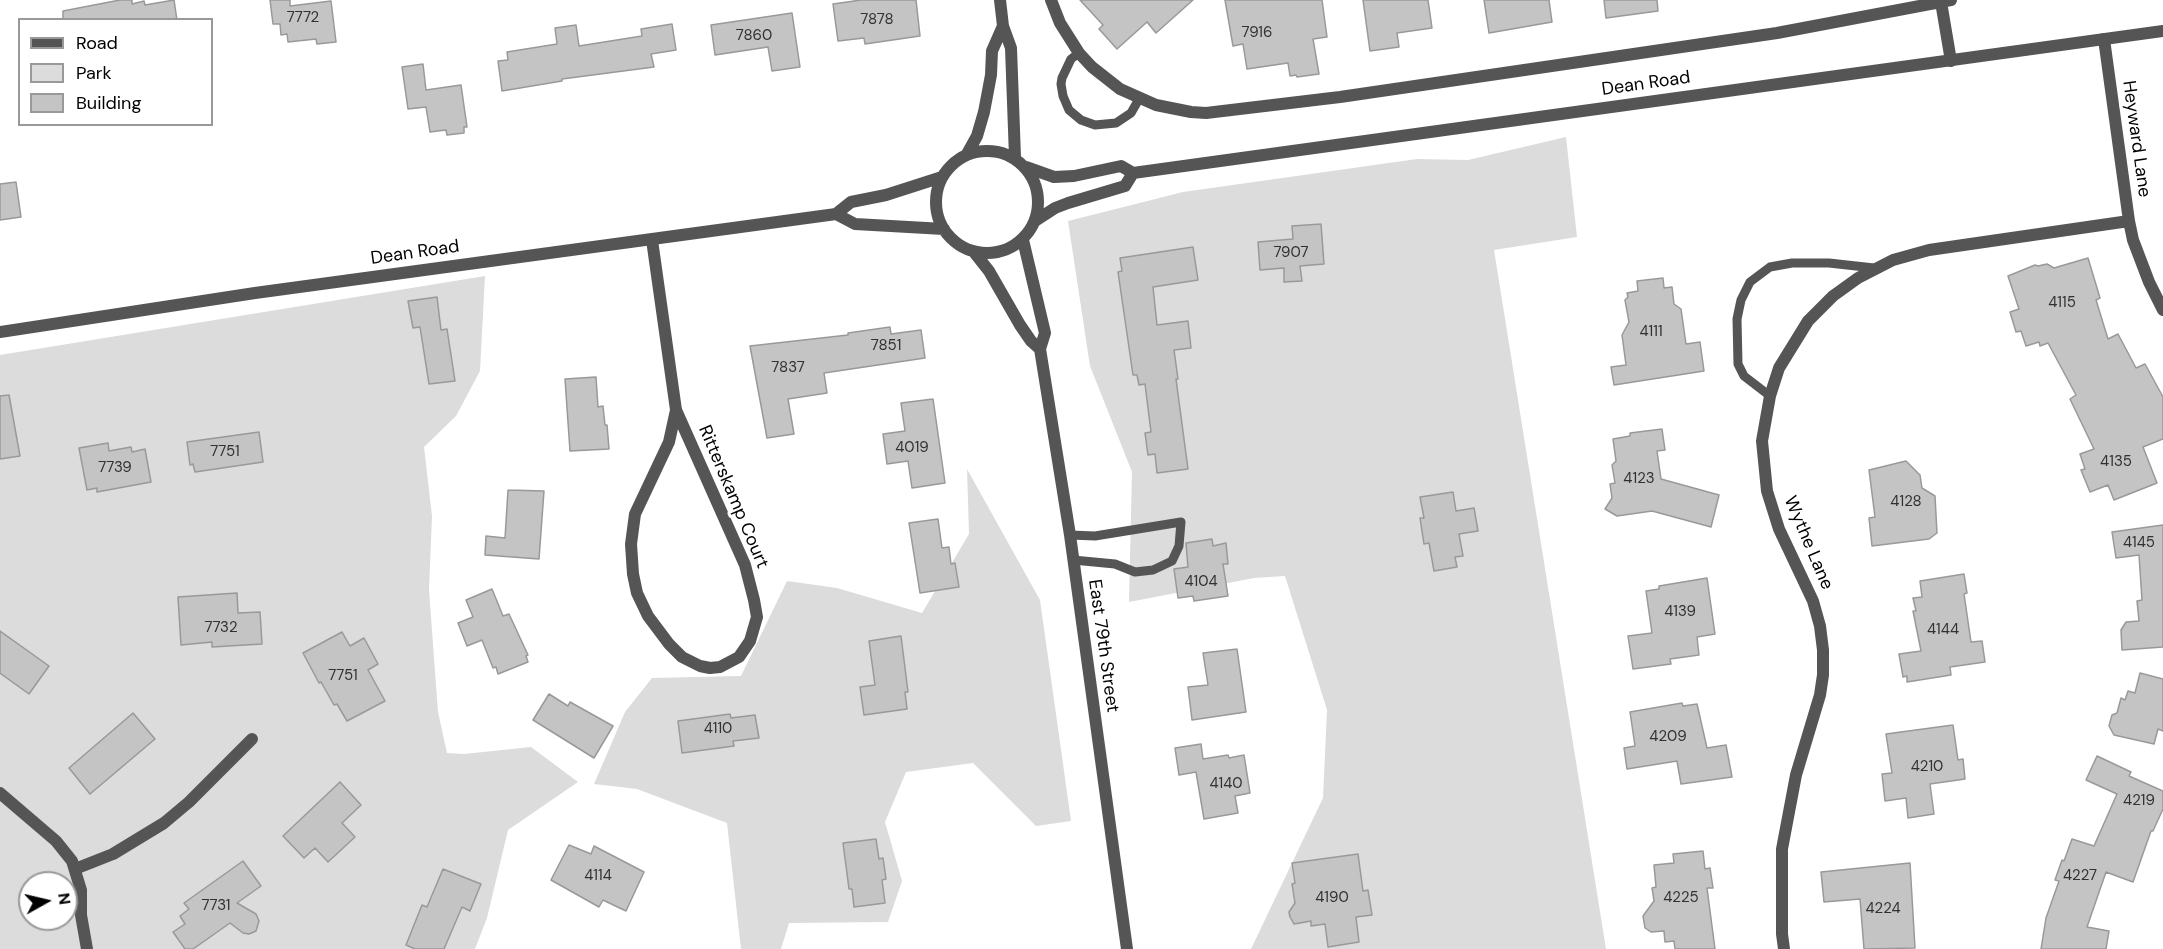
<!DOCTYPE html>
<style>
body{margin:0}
#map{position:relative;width:2163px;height:949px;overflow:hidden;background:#fff;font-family:"DM Sans",sans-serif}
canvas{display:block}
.legend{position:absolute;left:18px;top:18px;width:195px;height:108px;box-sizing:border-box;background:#fff;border:2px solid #999;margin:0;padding:8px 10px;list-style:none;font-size:18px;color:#000}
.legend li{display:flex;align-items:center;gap:12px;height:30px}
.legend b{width:30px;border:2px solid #999}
.north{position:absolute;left:18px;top:871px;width:60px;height:60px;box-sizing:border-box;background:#fff;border:2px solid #999;border-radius:50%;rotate:82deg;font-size:16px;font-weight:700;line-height:24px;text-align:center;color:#000}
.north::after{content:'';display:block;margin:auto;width:21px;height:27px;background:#000;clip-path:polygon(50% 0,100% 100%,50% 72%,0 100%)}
</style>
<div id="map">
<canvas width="2163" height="949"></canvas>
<ul class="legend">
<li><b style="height:8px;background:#555"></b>Road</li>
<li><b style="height:16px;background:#dcdcdc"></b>Park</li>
<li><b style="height:16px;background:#c4c4c4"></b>Building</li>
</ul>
<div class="north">N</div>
</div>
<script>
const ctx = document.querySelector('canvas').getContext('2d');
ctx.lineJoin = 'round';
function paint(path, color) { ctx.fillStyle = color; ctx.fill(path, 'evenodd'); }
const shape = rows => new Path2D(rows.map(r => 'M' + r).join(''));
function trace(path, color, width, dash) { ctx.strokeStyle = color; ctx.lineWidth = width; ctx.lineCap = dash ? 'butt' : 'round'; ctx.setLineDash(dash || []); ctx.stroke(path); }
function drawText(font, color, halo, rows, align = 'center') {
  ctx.font = font + ' "DM Sans",sans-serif'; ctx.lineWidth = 6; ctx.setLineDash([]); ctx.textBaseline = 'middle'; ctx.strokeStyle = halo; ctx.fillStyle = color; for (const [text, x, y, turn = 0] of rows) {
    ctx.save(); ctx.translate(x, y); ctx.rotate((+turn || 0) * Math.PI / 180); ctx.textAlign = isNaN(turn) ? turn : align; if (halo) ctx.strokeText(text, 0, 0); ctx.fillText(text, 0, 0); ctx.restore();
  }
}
paint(shape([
 [1566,137,1577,237,1494,250,1606,949,1251,949,1323,798,1327,710,1285,576,1254,578,1129,602,1132,472,1090,366,1068,221,1183,192,1417,159,1468,160],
 [485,276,480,371,456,416,424,447,432,516,429,590,438,712,447,753,464,754,531,747,578,782,508,830,487,918,475,949,0,949,0,355],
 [30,883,66,883,66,919,30,919],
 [967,469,1040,600,1071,821,1036,826,973,763,906,772,885,822,902,881,888,922,789,923,781,949,741,949,727,823,637,789,594,784,625,712,652,678,741,676,787,581,837,588,922,613,969,534]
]), '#dcdcdc');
const building = shape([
 [120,0,132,0,132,4,144,1,145,5,174,0,177,20,63,20,63,11,120,0],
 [270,0,290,0,290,6,331,1,336,42,317,44,316,39,288,42,287,34,281,35,280,24,273,24,270,0],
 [861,0,916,0,920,36,865,44,864,38,838,41,833,4,861,0],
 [1080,0,1193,0,1156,33,1147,22,1117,49,1099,29,1103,25,1080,0],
 [1225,0,1322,0,1327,37,1313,39,1319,74,1297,77,1296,75,1290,76,1288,63,1247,69,1243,44,1233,46,1225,0],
 [1363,0,1428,0,1432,28,1397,33,1399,47,1370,51,1363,0],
 [1484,0,1549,0,1552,22,1489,33,1484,0],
 [1604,0,1657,0,1658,11,1606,18,1604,0],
 [792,13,800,67,772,71,768,47,715,55,711,25,792,13],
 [672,24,676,50,651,54,654,67,562,79,562,81,502,91,498,61,508,60,507,52,557,44,555,28,576,25,579,46,642,36,641,29,672,24],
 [423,64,426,90,461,85,467,127,464,127,464,133,447,135,446,130,430,132,426,107,408,109,402,67,423,64],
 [16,182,21,217,0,220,0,184,16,182],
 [1321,224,1324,264,1300,266,1302,281,1284,282,1284,268,1260,270,1258,242,1293,239,1292,226,1321,224],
 [1193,247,1198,280,1153,287,1157,325,1188,321,1191,348,1174,350,1178,379,1176,379,1188,469,1157,473,1155,454,1148,455,1145,433,1151,432,1145,384,1139,385,1137,375,1133,375,1118,272,1122,271,1120,258,1193,247],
 [2088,258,2100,298,2096,300,2108,339,2118,334,2136,368,2145,364,2163,397,2163,439,2143,447,2157,483,2114,500,2108,485,2090,492,2081,470,2085,469,2080,454,2094,449,2070,399,2076,395,2048,343,2040,346,2039,342,2026,346,2021,331,2016,332,2010,312,2019,309,2008,276,2035,265,2038,266,2047,264,2054,268,2088,258],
 [1663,278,1664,288,1672,287,1674,304,1681,309,1686,344,1700,342,1704,371,1614,385,1611,367,1626,365,1622,335,1629,322,1625,300,1628,297,1627,293,1638,291,1637,281,1663,278],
 [437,297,441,330,447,329,455,381,429,384,420,327,413,328,408,301,437,297],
 [890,327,891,334,921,330,925,358,824,373,827,393,788,399,794,434,767,438,750,346,848,335,848,333,890,327],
 [596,377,598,407,603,406,605,425,607,425,609,449,570,451,565,379,596,377],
 [9,395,20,456,0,459,0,396,9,395],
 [933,399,945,483,912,488,908,461,887,464,883,434,905,431,901,403,933,399],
 [1662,429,1665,450,1657,451,1661,479,1719,495,1711,527,1652,511,1617,516,1605,509,1612,498,1610,484,1615,483,1612,465,1616,461,1613,439,1630,436,1630,433,1662,429],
 [259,432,263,462,195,472,193,464,190,465,187,442,259,432],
 [108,443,109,451,131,447,132,452,145,449,151,482,97,492,97,488,87,490,79,448,108,443],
 [1906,461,1920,475,1922,488,1935,496,1937,533,1929,539,1872,546,1869,518,1875,517,1869,470,1906,461],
 [508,490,544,491,539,559,485,555,486,536,505,538,508,490],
 [1453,492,1456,511,1474,508,1478,531,1459,534,1463,556,1455,557,1457,567,1434,571,1429,543,1424,544,1420,518,1424,518,1420,497,1453,492],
 [938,519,942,548,949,547,951,564,955,563,959,587,920,593,909,523,938,519],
 [2163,525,2163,647,2122,650,2121,630,2126,622,2139,621,2137,601,2142,600,2139,555,2116,558,2112,532,2163,525],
 [1212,539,1213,546,1226,543,1228,564,1223,564,1228,596,1194,601,1193,596,1178,598,1174,569,1188,567,1186,543,1212,539],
 [1964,574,1967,593,1964,594,1971,642,1982,641,1985,662,1950,667,1951,675,1907,682,1907,676,1903,677,1899,654,1921,651,1913,611,1916,611,1913,598,1922,597,1920,581,1964,574],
 [1707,578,1715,634,1697,637,1699,655,1670,659,1671,664,1633,669,1628,636,1652,633,1646,591,1659,589,1659,586,1707,578],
 [492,589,503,616,509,614,528,655,526,656,528,662,498,674,496,667,493,668,482,640,467,646,458,623,473,617,466,600,492,589],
 [237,593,238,613,260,612,262,644,212,647,212,642,181,645,178,597,237,593],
 [0,631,49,666,29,694,0,673,0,631],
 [342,632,350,646,364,638,378,664,368,670,385,701,347,721,337,704,334,705,321,682,319,683,303,653,342,632],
 [901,636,908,692,905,692,907,709,864,715,860,687,875,685,869,641,901,636],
 [1237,649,1246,712,1192,720,1188,687,1208,685,1203,653,1237,649],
 [2140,673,2163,679,2163,731,2158,729,2154,744,2114,735,2109,726,2112,715,2117,713,2121,698,2125,700,2128,691,2135,693,2140,673],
 [549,694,568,706,570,702,613,726,594,758,533,720,549,694],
 [1682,703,1683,706,1697,704,1707,748,1726,745,1732,777,1681,784,1677,761,1627,769,1624,748,1635,746,1630,712,1682,703],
 [133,713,155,739,90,794,69,768,133,713],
 [730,714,731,718,755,715,759,738,733,741,734,746,682,753,678,721,730,714],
 [1953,725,1958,760,1963,759,1965,779,1930,784,1934,814,1908,818,1906,798,1885,801,1882,774,1892,773,1886,734,1953,725],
 [1201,744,1203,759,1228,755,1229,758,1244,755,1250,793,1235,796,1238,813,1204,819,1196,772,1179,775,1175,748,1201,744],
 [2097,756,2131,772,2129,776,2163,791,2163,809,2153,831,2151,831,2133,882,2106,872,2087,927,2109,931,2106,949,2041,949,2046,918,2059,881,2055,880,2062,860,2064,861,2072,839,2094,846,2117,794,2086,780,2097,756],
 [340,782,361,805,342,823,355,837,328,862,315,848,304,858,283,836,340,782],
 [876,839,879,859,883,858,886,879,882,880,885,903,854,907,852,889,849,889,843,843,876,839],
 [569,845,591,854,594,846,644,872,626,911,603,900,599,907,551,880,569,845],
 [1703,851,1705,869,1710,868,1713,888,1707,888,1715,949,1675,949,1674,941,1665,942,1664,931,1651,932,1645,928,1643,916,1654,901,1652,888,1656,887,1654,865,1674,863,1673,854,1703,851],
 [1358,854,1363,891,1368,890,1372,915,1356,917,1359,942,1328,947,1325,924,1311,926,1311,921,1294,924,1290,917,1289,912,1295,903,1292,884,1295,883,1292,863,1358,854],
 [243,861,261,886,237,903,256,914,259,921,256,931,249,934,243,933,230,923,193,949,185,949,173,932,185,924,180,916,189,909,184,903,243,861],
 [1910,863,1915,948,1864,949,1860,899,1824,902,1821,872,1910,863],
 [443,869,481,884,470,911,462,907,444,949,415,949,406,945,422,905,427,907,443,869]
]);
paint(building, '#c4c4c4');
trace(building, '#999', 1.5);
trace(shape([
 [1079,53,1071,59,1062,78,1061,84,1063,96,1069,110,1081,120,1095,125,1116,123,1131,113,1139,99],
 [1770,396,1744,376,1738,364,1737,319,1741,300,1750,282,1770,267,1792,263,1829,263,1874,268],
 [1070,535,1095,536,1181,522,1179,546,1172,561,1153,570,1135,572,1115,564,1073,560]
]), '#555', 9);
trace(shape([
 [1051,0,1060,23,1079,53,1092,67,1120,89,1156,105,1191,112,1206,113,1340,97,1777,33,1951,0],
 [1941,2,1951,61],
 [2104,39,2129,221,2133,240,2149,282,2163,310],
 [652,240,676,410],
 [676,410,745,565,754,600,757,617,750,641,739,657,720,667,710,668,700,666,682,657,669,644,648,616,637,593,633,574,631,544,635,514,669,442,676,410],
 [0,793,56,841,72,861,81,890,81,915,87,949],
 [75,869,113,854,164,823,189,802,252,739],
 [1784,949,1782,934,1782,849,1796,775,1820,695,1823,675,1823,650,1820,626,1813,601,1779,529,1767,491,1762,441,1770,396,1779,368,1808,321,1833,296,1858,278,1893,260,1929,250,2129,221]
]), '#555', 12);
trace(shape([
 [1000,0,1003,26,1011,48,1015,157],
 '936 202a51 51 0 1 1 102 0a51 51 0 1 1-102 0Z',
 [967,154,977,136,984,112,991,75,992,51,1003,26],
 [1026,167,1054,177,1074,176,1121,166,1133,173,2163,31],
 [836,214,855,224,944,229],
 [1035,221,1055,208,1068,203,1125,186,1133,173],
 [1023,240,1045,333,1040,349,1070,535,1127,949],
 [974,252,989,271,1020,325,1031,341,1040,349],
 [0,332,255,293,836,214,851,202,886,195,942,177]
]), '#555', 12);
drawText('15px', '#313131', null, [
 ["7772",303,18],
 ["7878",877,20],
 ["7916",1257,33],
 ["7860",754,36],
 ["7907",1291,253],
 ["4115",2062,303],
 ["4111",1651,332],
 ["7851",886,346],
 ["7837",788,368],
 ["4019",912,448],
 ["7751",225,452],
 ["4135",2116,462],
 ["7739",115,468],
 ["4123",1639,479],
 ["4128",1906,502],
 ["4145",2139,543],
 ["4104",1201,582],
 ["4139",1680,612],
 ["7732",221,628],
 ["4144",1943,630],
 ["7751",343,676],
 ["4110",718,729],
 ["4209",1668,737],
 ["4210",1927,767],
 ["4140",1226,784],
 ["4219",2139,801],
 ["4114",598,876],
 ["4227",2080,876],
 ["4190",1332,898],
 ["4225",1681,898],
 ["7731",216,906],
 ["4224",1883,909]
]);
drawText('18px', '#000', '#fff', [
 ["Dean Road",1646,84,-8],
 ["Heyward Lane",2136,139,82],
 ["Dean Road",415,253,-8],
 ["Ritterskamp Court",733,497,67],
 ["Wythe Lane",1808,543,67],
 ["East 79th Street",1103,646,82]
]);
</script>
